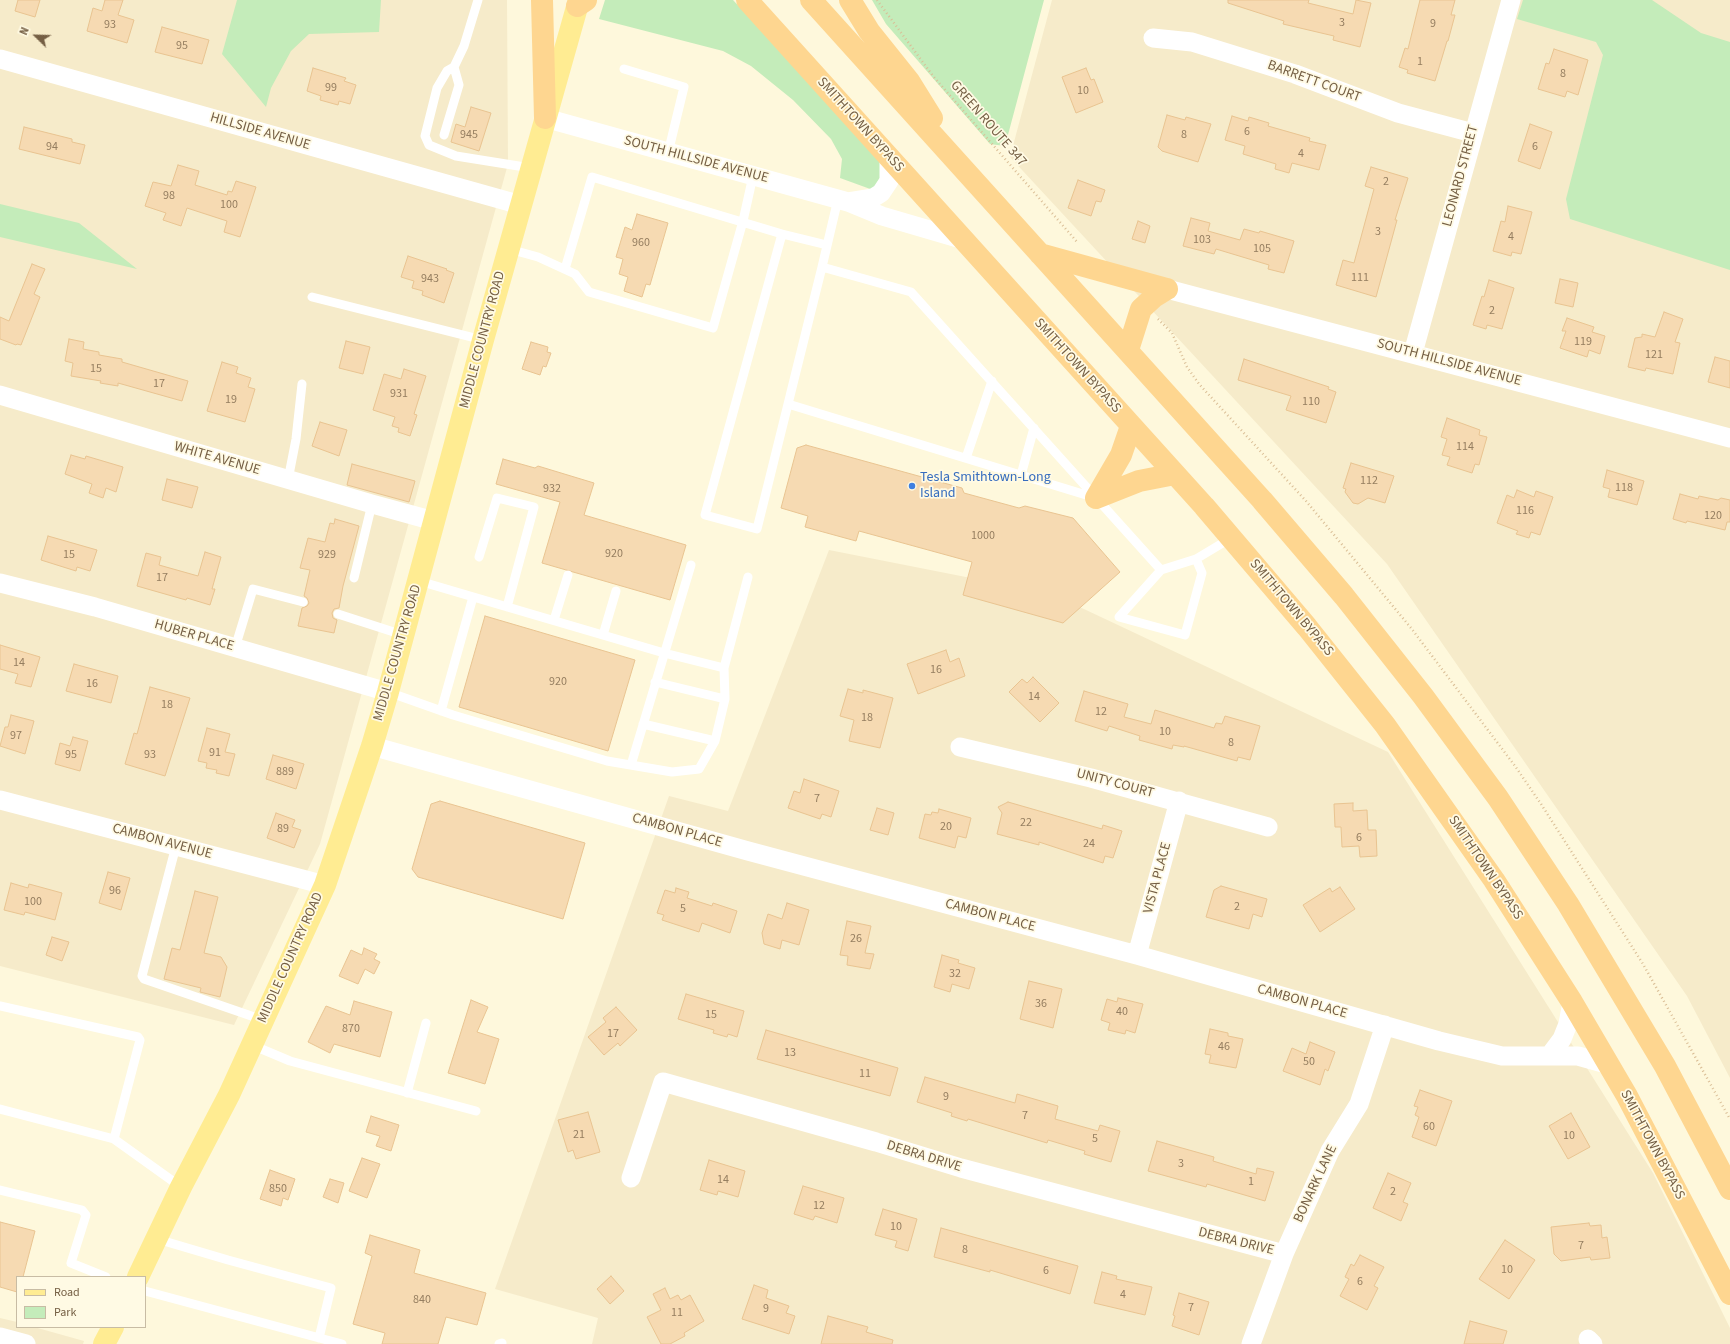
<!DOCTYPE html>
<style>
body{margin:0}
#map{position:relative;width:1730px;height:1344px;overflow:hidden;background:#fef8dc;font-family:"Source Sans 3",sans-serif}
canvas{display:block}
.legend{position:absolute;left:16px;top:1276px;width:130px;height:52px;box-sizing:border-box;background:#fffae4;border:1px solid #c8bca4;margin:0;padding:5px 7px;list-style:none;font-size:12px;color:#755f44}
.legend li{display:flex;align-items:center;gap:8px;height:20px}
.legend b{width:20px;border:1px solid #c8bca4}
.north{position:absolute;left:16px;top:16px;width:40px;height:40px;-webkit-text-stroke:3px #fffae4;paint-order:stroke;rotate:293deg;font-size:11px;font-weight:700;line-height:16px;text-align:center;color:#755f44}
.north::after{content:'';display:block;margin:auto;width:14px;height:18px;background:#755f44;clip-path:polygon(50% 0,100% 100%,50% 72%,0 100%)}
</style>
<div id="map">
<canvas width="1730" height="1344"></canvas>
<ul class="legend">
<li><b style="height:5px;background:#ffec92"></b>Road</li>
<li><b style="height:11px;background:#c4ecba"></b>Park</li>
</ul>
<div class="north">N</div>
</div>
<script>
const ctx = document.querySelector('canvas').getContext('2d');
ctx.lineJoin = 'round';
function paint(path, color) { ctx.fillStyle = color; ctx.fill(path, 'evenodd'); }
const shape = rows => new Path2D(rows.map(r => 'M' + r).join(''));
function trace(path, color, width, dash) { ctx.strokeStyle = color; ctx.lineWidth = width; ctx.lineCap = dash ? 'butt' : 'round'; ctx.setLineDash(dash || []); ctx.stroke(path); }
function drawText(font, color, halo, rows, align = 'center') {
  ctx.font = font + ' "Source Sans 3",sans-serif'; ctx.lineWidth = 3.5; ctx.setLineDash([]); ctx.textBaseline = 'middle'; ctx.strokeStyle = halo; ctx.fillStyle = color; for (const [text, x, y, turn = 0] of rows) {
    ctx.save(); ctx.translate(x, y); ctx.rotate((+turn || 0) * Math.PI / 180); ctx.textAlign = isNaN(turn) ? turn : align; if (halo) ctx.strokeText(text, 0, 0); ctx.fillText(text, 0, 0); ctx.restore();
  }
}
paint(shape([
 [0,0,507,0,508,164,320,844,234,1025,0,966],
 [1052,0,1730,0,1730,1078,1687,996,1387,564,1010,157],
 [829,550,1052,594,1388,752,1653,1173,1730,1328,1730,1344,592,1344,598,1318,495,1289,669,796,728,811],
 [0,1318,17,1322,17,1327,34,1327,84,1341,83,1344,0,1344]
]), '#f6ebca');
paint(shape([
 [237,0,381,0,379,32,309,34,291,51,271,88,266,107,222,54],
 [605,0,733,0,887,165,873,190,840,178,842,159,831,139,793,100,751,66,723,51,599,19],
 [872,0,1044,0,1005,146,990,144,886,24],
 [1523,0,1652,0,1701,33,1730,42,1730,270,1570,219,1566,199,1603,55,1596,42,1517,19],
 [0,204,79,223,137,269,0,237]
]), '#c4ecba');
const building = shape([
 [18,0,40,0,35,17,15,11,18,0],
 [105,0,123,0,118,15,134,20,127,43,87,31,93,8,102,11,105,0],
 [1228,0,1309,0,1308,3,1353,14,1356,0,1371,3,1360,47,1333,40,1334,36,1283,24,1284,21,1228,3,1228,0],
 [1420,0,1455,0,1451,15,1455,15,1448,41,1447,41,1435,81,1407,73,1408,70,1399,67,1405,48,1408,49,1420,0],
 [162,27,209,40,202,64,155,52,162,27],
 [1554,49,1588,60,1578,95,1567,91,1565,97,1538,89,1546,63,1549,64,1554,49],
 [313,68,346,78,344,81,356,85,350,104,339,101,338,105,320,100,321,96,307,91,313,68],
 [1086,68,1091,80,1094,79,1103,102,1076,113,1062,77,1086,68],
 [471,107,491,113,479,151,451,142,456,124,465,127,471,107],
 [1167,115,1185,120,1186,117,1211,124,1198,162,1162,151,1158,147,1167,115],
 [1232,116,1248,121,1249,117,1269,123,1268,126,1310,138,1309,141,1326,145,1319,170,1292,163,1289,173,1275,169,1276,164,1243,154,1245,146,1225,140,1232,116],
 [1530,124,1552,132,1540,169,1518,161,1530,124],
 [24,127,72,139,72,142,85,145,80,164,19,149,24,127],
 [178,165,199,171,195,185,227,195,228,191,232,192,236,181,256,187,240,237,224,232,227,221,187,208,181,226,163,220,166,213,145,206,153,182,171,186,178,165],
 [1371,167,1408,178,1395,220,1397,220,1376,297,1336,285,1343,260,1354,263,1374,189,1365,186,1371,167],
 [1078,180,1105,190,1101,202,1096,201,1091,216,1068,208,1078,180],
 [1508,206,1532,212,1521,254,1512,252,1511,256,1493,251,1501,221,1505,222,1508,206],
 [637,214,668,223,650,285,646,284,642,297,624,291,628,277,619,274,623,259,616,257,625,227,632,230,637,214],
 [1191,218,1210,223,1208,231,1240,240,1244,229,1259,233,1260,231,1294,241,1284,273,1268,269,1269,265,1216,249,1214,254,1183,246,1191,218],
 [1138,221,1150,226,1145,243,1132,239,1138,221],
 [408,256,447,269,446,270,454,273,444,303,422,295,423,291,412,288,414,281,401,277,408,256],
 [32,264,45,269,34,294,40,297,21,345,17,344,16,345,0,339,0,317,9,321,32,264],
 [1560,279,1578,283,1573,307,1555,303,1560,279],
 [1489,280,1514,288,1502,329,1487,325,1486,329,1473,325,1482,296,1484,297,1489,280],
 [1664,312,1683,319,1675,342,1680,343,1673,374,1646,368,1645,371,1628,367,1635,338,1642,337,1642,334,1655,337,1664,312],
 [1567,318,1594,327,1592,332,1605,336,1600,354,1589,350,1587,357,1560,348,1566,331,1562,331,1567,318],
 [69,339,84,342,83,349,99,352,99,355,122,359,122,362,188,381,182,401,118,383,118,386,100,383,101,381,71,376,73,363,65,361,69,339],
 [346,341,370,347,363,374,339,368,346,341],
 [531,342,548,347,547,352,551,353,546,367,543,366,540,375,522,369,531,342],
 [1715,357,1730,361,1730,388,1708,382,1715,357],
 [1244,359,1329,387,1328,389,1336,392,1326,423,1286,410,1291,396,1238,380,1244,359],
 [222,362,238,367,236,373,251,378,248,387,255,389,245,422,207,411,222,362],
 [404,369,426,376,414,414,417,415,410,436,398,432,399,428,392,426,395,417,373,410,384,374,401,379,404,369],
 [1447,418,1480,430,1479,435,1487,437,1479,465,1475,464,1472,473,1447,465,1450,457,1442,455,1447,439,1441,437,1447,418],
 [320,422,347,430,339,456,312,446,320,422],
 [806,445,962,488,964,493,1019,508,1025,506,1073,518,1120,572,1063,623,963,595,972,562,859,531,856,541,805,527,808,516,781,508,797,448,806,445],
 [71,455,85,459,86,456,123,467,116,492,106,488,103,498,89,493,92,484,65,474,71,455],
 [503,459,535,468,538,466,594,483,584,515,686,545,670,600,542,563,560,502,496,484,503,459],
 [1351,463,1394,476,1385,503,1368,498,1358,504,1353,503,1345,492,1346,489,1343,488,1351,463],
 [352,464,415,481,409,502,347,485,352,464],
 [1607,470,1644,481,1637,505,1608,497,1610,489,1603,487,1607,470],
 [167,479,198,487,192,508,162,500,167,479],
 [1517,490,1534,497,1536,491,1553,497,1540,535,1531,532,1529,538,1516,534,1518,531,1497,523,1507,495,1514,498,1517,490],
 [1680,494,1698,499,1699,496,1718,500,1721,498,1730,500,1730,522,1727,522,1725,530,1687,521,1686,523,1673,519,1680,494],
 [335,519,359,526,343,586,339,608,334,609,332,613,333,618,337,620,334,633,298,626,302,608,307,606,309,603,307,598,304,596,310,570,300,568,308,538,325,542,330,523,334,524,335,519],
 [48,536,97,550,90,571,77,567,76,571,41,560,48,536],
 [205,552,221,557,212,589,215,589,210,605,187,598,186,600,137,586,146,553,161,557,159,565,198,576,205,552],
 [485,616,635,660,608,751,459,707,485,616],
 [0,645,40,657,31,687,15,683,18,674,0,669,0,645],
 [946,650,950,662,959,658,965,676,918,694,907,664,946,650],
 [74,664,118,676,111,703,66,691,74,664],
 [1033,677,1059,703,1040,722,1009,692,1022,679,1027,683,1033,677],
 [150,687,190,698,165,776,125,764,134,733,137,734,150,687],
 [848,689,863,693,863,690,893,698,880,748,849,741,854,720,840,716,848,689],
 [1084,691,1128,704,1124,717,1151,724,1155,710,1214,728,1216,723,1222,724,1225,716,1260,726,1250,760,1238,757,1237,761,1184,746,1184,747,1173,745,1172,749,1139,740,1140,736,1109,726,1107,731,1075,721,1084,691],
 [11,715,34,721,25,754,0,746,5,727,8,727,11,715],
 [207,728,230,734,225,752,235,754,229,776,216,773,217,770,206,768,207,763,198,761,207,728],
 [73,737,88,741,80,771,55,764,60,743,70,746,73,737],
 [273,755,304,764,296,789,266,779,273,755],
 [804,779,839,791,831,817,822,814,820,819,788,808,794,791,800,793,804,779],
 [440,801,585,843,563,919,418,877,412,869,431,804,440,801],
 [1008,802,1102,829,1103,825,1122,831,1113,858,1105,856,1103,863,1039,842,1039,845,997,834,1002,813,998,807,1008,802],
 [1353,803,1353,811,1367,810,1368,830,1376,830,1377,856,1360,857,1359,846,1342,847,1341,827,1335,827,1334,804,1353,803],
 [877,808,894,813,888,835,870,830,877,808],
 [939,809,971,818,966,838,958,836,955,848,919,838,925,814,931,815,932,812,938,813,939,809],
 [276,813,295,820,292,827,301,830,294,848,267,838,276,813],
 [108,872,130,878,121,910,99,903,108,872],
 [11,883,28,888,29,884,62,893,55,920,25,912,24,915,4,910,11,883],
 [1221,886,1267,899,1262,917,1253,914,1249,929,1206,917,1214,890,1221,886],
 [1340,887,1355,909,1320,932,1303,905,1330,888,1332,892,1340,887],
 [676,888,689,892,687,898,712,906,713,903,737,911,730,933,702,923,699,932,662,920,664,915,657,913,665,890,675,893,676,888],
 [195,891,218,897,204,953,221,957,227,967,220,997,200,992,201,988,164,979,172,948,180,950,195,891],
 [787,903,809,910,799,945,782,940,780,949,764,944,762,933,768,914,782,919,787,903],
 [847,921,871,926,865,953,874,954,870,969,847,965,848,956,840,955,847,921],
 [52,937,69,942,62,961,46,955,52,937],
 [364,948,377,954,374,959,380,962,374,974,365,969,358,984,339,976,351,950,362,955,364,948],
 [942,955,959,960,958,963,975,968,969,989,952,984,950,992,934,987,942,955],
 [1029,981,1062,989,1053,1028,1020,1019,1029,981],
 [686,994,744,1011,737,1037,728,1034,727,1037,713,1033,714,1030,678,1019,686,994],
 [1118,998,1143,1004,1135,1033,1126,1030,1125,1034,1108,1030,1110,1023,1101,1020,1107,999,1117,1002,1118,998],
 [471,1000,488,1007,477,1032,499,1039,485,1084,448,1073,471,1000],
 [354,1001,392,1012,380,1057,334,1044,330,1053,308,1042,326,1006,350,1015,354,1001],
 [616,1007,637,1030,620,1046,618,1043,604,1055,588,1037,606,1022,603,1018,616,1007],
 [1210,1029,1228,1033,1228,1036,1243,1039,1236,1068,1209,1063,1211,1055,1205,1054,1210,1029],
 [766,1030,898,1068,890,1096,757,1059,766,1030],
 [1310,1042,1335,1052,1328,1071,1325,1069,1320,1085,1283,1071,1292,1048,1306,1054,1310,1042],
 [925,1077,1015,1103,1017,1094,1058,1106,1055,1119,1098,1131,1100,1125,1120,1131,1111,1162,1084,1154,1085,1151,1048,1140,1047,1143,968,1119,967,1121,951,1116,952,1113,917,1102,925,1077],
 [1420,1090,1452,1101,1436,1146,1412,1137,1419,1117,1415,1115,1418,1107,1414,1106,1420,1090],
 [588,1112,600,1152,576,1159,573,1150,568,1152,558,1120,588,1112],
 [1571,1113,1590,1147,1568,1159,1549,1126,1571,1113],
 [371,1116,399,1125,391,1151,376,1146,380,1136,366,1132,371,1116],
 [1157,1141,1214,1157,1213,1161,1256,1174,1257,1168,1274,1172,1265,1201,1207,1184,1206,1187,1148,1171,1157,1141],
 [362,1158,380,1164,367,1198,349,1191,362,1158],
 [709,1160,745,1171,738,1197,718,1191,717,1195,700,1190,709,1160],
 [270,1170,295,1179,288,1200,283,1198,281,1206,260,1199,270,1170],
 [1388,1173,1411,1183,1403,1202,1408,1204,1401,1221,1373,1208,1388,1173],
 [330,1179,344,1183,338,1203,323,1197,330,1179],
 [803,1186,844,1198,837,1223,815,1216,813,1220,794,1214,803,1186],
 [883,1209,917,1219,908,1251,895,1247,897,1241,875,1235,883,1209],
 [0,1222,35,1231,23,1277,17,1277,17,1292,0,1287,0,1222],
 [1589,1223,1590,1226,1601,1225,1602,1238,1607,1237,1610,1258,1591,1260,1590,1257,1561,1261,1554,1254,1551,1227,1589,1223],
 [941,1228,1078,1266,1070,1294,990,1270,990,1272,934,1257,941,1228],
 [370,1235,420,1250,414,1273,486,1293,477,1325,446,1317,438,1344,382,1344,385,1333,353,1324,372,1256,365,1253,370,1235],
 [1505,1240,1535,1260,1509,1299,1479,1279,1505,1240],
 [1360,1255,1384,1267,1374,1286,1378,1288,1367,1310,1340,1296,1349,1279,1345,1277,1351,1264,1354,1266,1360,1255],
 [1102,1272,1117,1276,1116,1279,1152,1287,1145,1315,1094,1303,1102,1272],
 [611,1276,624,1291,610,1304,597,1289,611,1276],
 [754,1285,768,1290,766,1298,789,1306,786,1313,795,1316,789,1334,742,1319,754,1285],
 [665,1288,670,1299,678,1295,681,1300,690,1295,704,1321,684,1333,685,1336,670,1344,661,1344,647,1317,661,1310,653,1294,665,1288],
 [1179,1293,1209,1302,1199,1335,1172,1326,1175,1316,1173,1315,1179,1293],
 [828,1316,868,1327,866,1332,893,1340,892,1344,821,1344,828,1316],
 [1470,1321,1507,1331,1503,1344,1464,1344,1470,1321]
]);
paint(building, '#f6dab2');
trace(building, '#e9c491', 1);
trace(shape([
 [877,0,933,76,1078,243],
 [1158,319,1172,333,1187,367,1199,384,1306,501,1411,628,1515,766,1541,804,1643,964,1730,1119]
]), '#dabe96', 2.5, [1, 3]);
trace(shape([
 [454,67,447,71,437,88,425,136,429,145,456,156,531,168],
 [624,69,684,87,668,153],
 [444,135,459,85,454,67,464,46,478,0],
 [838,199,822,267,911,292,1161,570,1196,559,1231,538],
 [509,249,538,257,575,274,589,292,713,328,743,221,753,176],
 [822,267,757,529,705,515,782,234,827,245],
 [565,269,592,177,782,234],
 [312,297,483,340],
 [788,404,1096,498],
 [966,458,992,381],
 [1021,475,1034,428],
 [288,480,296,439,302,384],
 [479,557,497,498,534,507,507,607],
 [1161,570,1119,617,1185,635,1202,573,1196,559],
 [354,578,372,504],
 [419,581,664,653,724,668],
 [338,614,403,635],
 [554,620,568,575],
 [603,635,616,591],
 [235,648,253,589,303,602],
 [655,682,725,699],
 [388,692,453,715,607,761,672,772,699,769,715,741,725,699,724,668,748,577],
 [441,711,473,597],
 [643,724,715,741],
 [631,765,691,565],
 [176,846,142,976,144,979,263,1020],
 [0,1006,138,1037,140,1040,114,1139],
 [252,1045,290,1061,476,1111],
 [407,1093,426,1023],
 [0,1109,114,1139,181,1187],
 [0,1190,82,1210,86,1215,71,1263,106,1277],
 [157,1239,228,1260,331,1288,319,1338],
 [145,1291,342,1344],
 [499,1344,502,1343]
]), '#fff', 9);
trace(shape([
 [1153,38,1192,42,1295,74,1398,113,1473,133],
 [0,59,521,205],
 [545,118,848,202,882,216,964,240],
 [848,202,873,198,881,193,889,181,889,157],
 [1167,289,1730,438],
 [1413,353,1511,0],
 [0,395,372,504,434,521],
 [0,583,95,607,388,692],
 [372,746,748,851,1137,955,1439,1041,1502,1056,1578,1056,1610,1065],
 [960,747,1091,778,1268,827],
 [0,800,325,885],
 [1137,955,1179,801],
 [1550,1055,1562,1039,1568,1024,1572,1002],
 [631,1178,663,1082,876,1142,961,1168,1284,1254],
 [0,1337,26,1344],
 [1588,1339,1593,1344],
 [1251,1344,1284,1254,1330,1151,1359,1104,1385,1025]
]), '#fff', 19);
trace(shape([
 [138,1277,181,1187,229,1095,325,885,372,746,388,692,483,340,579,0],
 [104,1344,113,1327]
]), '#ffec92', 22);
trace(shape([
 [542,0,545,118],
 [747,0,1204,506,1307,627,1385,725,1494,880,1572,1002,1627,1096,1730,1294],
 [811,0,1262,500,1344,596,1423,696,1498,798,1568,904,1665,1066,1730,1189],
 [850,0,869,31,909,81,932,118],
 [577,6,586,0],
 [1040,254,1167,289],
 [1128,350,1141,309,1154,297,1167,289],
 [1096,498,1139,481,1175,474],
 [1096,498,1121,455,1131,426]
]), '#fed690', 22);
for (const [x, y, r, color] of [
 [912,486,4,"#3f7fe0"]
]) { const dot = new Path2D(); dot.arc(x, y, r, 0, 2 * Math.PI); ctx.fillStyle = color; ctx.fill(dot); trace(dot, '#fffae4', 1.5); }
drawText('12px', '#957e60', null, [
 ["3",1342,23],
 ["9",1433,24],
 ["93",110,25],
 ["95",182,46],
 ["1",1420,62],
 ["8",1563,74],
 ["99",331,88],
 ["10",1083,91],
 ["6",1247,132],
 ["945",469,135],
 ["8",1184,135],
 ["94",52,147],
 ["6",1535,147],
 ["4",1301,154],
 ["2",1386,182],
 ["98",169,196],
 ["100",229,205],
 ["3",1378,232],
 ["4",1511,237],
 ["103",1202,240],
 ["960",641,243],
 ["105",1262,249],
 ["111",1360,278],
 ["943",430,279],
 ["2",1492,311],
 ["119",1583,342],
 ["121",1654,355],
 ["15",96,369],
 ["17",159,384],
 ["931",399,394],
 ["19",231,400],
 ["110",1311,402],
 ["114",1465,447],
 ["112",1369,481],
 ["118",1624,488],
 ["932",552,489],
 ["116",1525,511],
 ["120",1713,516],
 ["1000",983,536],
 ["920",614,554],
 ["15",69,555],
 ["929",327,555],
 ["17",162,578],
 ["14",19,663],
 ["16",936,670],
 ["920",558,682],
 ["16",92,684],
 ["14",1034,697],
 ["18",167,705],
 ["12",1101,712],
 ["18",867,718],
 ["10",1165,732],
 ["97",16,736],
 ["8",1231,743],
 ["91",215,753],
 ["95",71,755],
 ["93",150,755],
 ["889",285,772],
 ["7",817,799],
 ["22",1026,823],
 ["20",946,827],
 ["89",283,829],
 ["6",1359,838],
 ["24",1089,844],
 ["96",115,891],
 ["100",33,902],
 ["2",1237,907],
 ["5",683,909],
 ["26",856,939],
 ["32",955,974],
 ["36",1041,1004],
 ["40",1122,1012],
 ["15",711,1015],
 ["870",351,1029],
 ["17",613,1034],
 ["46",1224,1047],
 ["13",790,1053],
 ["50",1309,1062],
 ["11",865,1074],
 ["9",946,1097],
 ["7",1025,1116],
 ["60",1429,1127],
 ["21",579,1135],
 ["10",1569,1136],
 ["5",1095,1139],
 ["3",1181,1164],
 ["14",723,1180],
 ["1",1251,1182],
 ["850",278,1189],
 ["2",1393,1192],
 ["12",819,1206],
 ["10",896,1227],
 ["7",1581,1246],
 ["8",965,1250],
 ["10",1507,1270],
 ["6",1046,1271],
 ["6",1360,1282],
 ["4",1123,1295],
 ["840",422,1300],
 ["7",1191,1308],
 ["9",766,1309],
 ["11",677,1313]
]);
drawText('14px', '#755f44', '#fffae4', [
 ["BARRETT COURT",1314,82,20],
 ["GREEN ROUTE 347",988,124,49],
 ["SMITHTOWN BYPASS",860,125,48],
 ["HILLSIDE AVENUE",260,132,16],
 ["SOUTH HILLSIDE AVENUE",696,160,15],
 ["LEONARD STREET",1461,176,-75],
 ["MIDDLE COUNTRY ROAD",483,340,-75],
 ["SOUTH HILLSIDE AVENUE",1449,363,15],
 ["SMITHTOWN BYPASS",1077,366,48],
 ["WHITE AVENUE",217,459,16],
 ["SMITHTOWN BYPASS",1291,608,50],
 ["HUBER PLACE",194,636,16],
 ["MIDDLE COUNTRY ROAD",398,653,-74],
 ["UNITY COURT",1115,784,15],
 ["CAMBON PLACE",677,831,16],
 ["CAMBON AVENUE",162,842,15],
 ["SMITHTOWN BYPASS",1485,868,56],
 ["VISTA PLACE",1158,878,-75],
 ["CAMBON PLACE",990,916,15],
 ["MIDDLE COUNTRY ROAD",291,958,-66],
 ["CAMBON PLACE",1302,1002,16],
 ["SMITHTOWN BYPASS",1652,1145,62],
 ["DEBRA DRIVE",924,1157,17],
 ["BONARK LANE",1316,1184,-65],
 ["DEBRA DRIVE",1236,1242,14]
]);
drawText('14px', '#366cbe', '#fffae4', [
 ["Tesla Smithtown-Long",920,478],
 ["Island",920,494]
], 'left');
</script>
